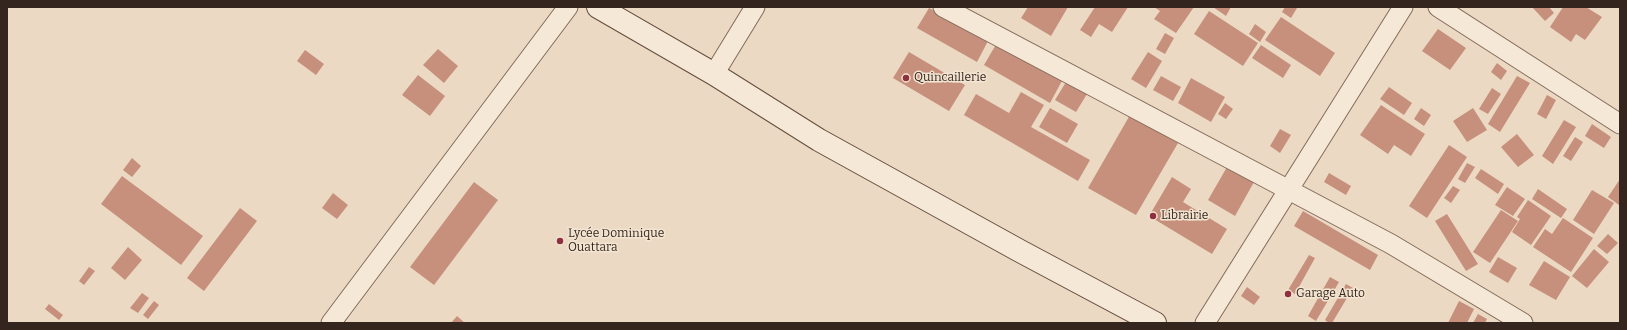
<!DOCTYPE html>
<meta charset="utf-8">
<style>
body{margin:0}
#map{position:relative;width:1627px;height:330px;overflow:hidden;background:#ebd9c3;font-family:Bitter,serif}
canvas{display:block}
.frame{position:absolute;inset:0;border:8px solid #34261e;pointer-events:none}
</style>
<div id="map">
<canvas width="1627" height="330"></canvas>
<div class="frame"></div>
</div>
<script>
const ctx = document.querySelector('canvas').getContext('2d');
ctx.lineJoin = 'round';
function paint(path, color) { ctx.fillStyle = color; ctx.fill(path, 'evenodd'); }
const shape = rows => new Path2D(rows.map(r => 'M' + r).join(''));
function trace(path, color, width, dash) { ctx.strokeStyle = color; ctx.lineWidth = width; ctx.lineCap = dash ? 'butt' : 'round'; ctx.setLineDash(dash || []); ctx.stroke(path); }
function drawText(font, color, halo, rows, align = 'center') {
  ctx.font = font + ' Bitter,serif'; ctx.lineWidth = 3; ctx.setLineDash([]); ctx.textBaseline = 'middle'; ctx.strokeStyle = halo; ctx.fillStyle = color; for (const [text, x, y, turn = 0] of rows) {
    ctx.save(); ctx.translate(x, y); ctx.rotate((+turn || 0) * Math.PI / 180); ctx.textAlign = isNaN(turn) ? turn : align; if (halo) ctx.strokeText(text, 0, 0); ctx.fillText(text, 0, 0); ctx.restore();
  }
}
paint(shape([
 [1028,7,1068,7,1051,36,1021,18],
 [1095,7,1128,7,1112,32,1099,24,1091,37,1080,30],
 [1154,7,1194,7,1176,33,1154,19,1160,11],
 [1213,7,1231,7,1226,16],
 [1285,7,1295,7,1297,8,1291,18,1282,12],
 [1532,7,1549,7,1554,13,1545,21],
 [1563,7,1586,7,1602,17,1585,40,1576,34,1571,42,1550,27],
 [929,8,988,41,977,62,917,28],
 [1209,11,1258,43,1243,66,1194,34],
 [1281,17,1335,53,1320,76,1265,40],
 [1255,24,1266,32,1260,42,1249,34],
 [1438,29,1466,48,1450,70,1422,51],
 [1165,33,1174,38,1165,54,1156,49],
 [998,41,1063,79,1050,103,984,65],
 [1261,45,1291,65,1283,78,1252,58],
 [438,49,458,66,444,83,423,65],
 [305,50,324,64,316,75,297,61],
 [909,52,965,85,949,111,893,78],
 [1148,52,1162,61,1146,88,1131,79],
 [1497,63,1507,71,1501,80,1491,72],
 [418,75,445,96,430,116,402,95],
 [1161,76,1181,87,1173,101,1153,90],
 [1517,76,1530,83,1500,132,1488,124],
 [1191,78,1225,97,1211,122,1178,103],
 [1066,82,1087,94,1076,112,1055,100],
 [1389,87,1412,103,1404,115,1380,99],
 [1492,88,1501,94,1488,114,1479,109],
 [1021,92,1044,105,1031,127,1090,160,1078,181,964,115,976,94,1009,113],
 [1547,95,1556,100,1546,119,1537,114],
 [1225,103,1233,109,1226,119,1218,114],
 [1381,105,1425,134,1411,156,1394,145,1388,154,1360,135],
 [1050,108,1078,124,1067,143,1039,127],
 [1421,108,1431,115,1424,126,1414,119],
 [1473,108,1487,130,1467,142,1453,121],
 [1130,115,1178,143,1136,215,1088,188],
 [1564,120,1576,127,1553,164,1542,156],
 [1592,124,1611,137,1604,148,1585,136],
 [1280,129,1291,135,1280,153,1270,146],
 [1517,134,1534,155,1518,167,1501,147],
 [1575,137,1583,142,1571,161,1563,156],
 [1449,145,1467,157,1427,218,1409,206],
 [132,158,141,166,132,177,123,170],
 [1467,163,1475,167,1465,183,1458,179],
 [1227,167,1254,182,1235,216,1208,200],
 [1481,169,1504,184,1498,194,1475,178],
 [1329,173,1351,186,1346,195,1324,182],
 [122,176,203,236,181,265,101,204],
 [1172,177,1191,189,1183,202,1227,229,1212,254,1149,216],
 [1620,179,1620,203,1619,205,1608,197],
 [474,182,498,200,434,285,410,267],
 [1453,186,1460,190,1451,203,1444,198],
 [1507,187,1525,199,1513,216,1495,205],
 [1538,189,1567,209,1561,218,1532,199],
 [1592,190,1614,203,1594,234,1573,220],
 [333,193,348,205,337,219,322,208],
 [1528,200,1551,216,1531,245,1512,232,1520,219,1517,217],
 [240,208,257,221,204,291,187,278],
 [1501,210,1518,221,1490,263,1473,252],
 [1303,211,1378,255,1370,270,1294,226],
 [1447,214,1478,264,1466,271,1435,221],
 [1563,218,1593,238,1571,272,1533,247,1545,229,1552,234],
 [1608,234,1618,243,1607,254,1597,246],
 [128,247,142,260,125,280,111,268],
 [1594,249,1609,262,1587,288,1572,276],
 [1309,255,1315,258,1295,294,1288,290],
 [1498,257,1517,268,1508,283,1489,272],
 [1544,261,1570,277,1556,300,1529,285],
 [89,267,95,271,84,285,79,281],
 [1330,277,1339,282,1316,321,1308,316],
 [1346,284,1353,288,1332,323,1329,323,1325,320],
 [1247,287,1260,297,1254,305,1241,296],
 [142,293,149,298,138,313,130,308],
 [154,301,159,305,148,319,143,315],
 [1459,301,1474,309,1467,323,1448,323],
 [49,304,63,315,59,320,45,309],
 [1478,314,1487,319,1485,323,1473,323],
 [457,316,465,323,451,323]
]), '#c6907c');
const street = shape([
 [943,7,1391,244,1523,323],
 [1438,7,1620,124],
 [714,74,755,7],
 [331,323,568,7],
 [1205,323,1403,7]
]);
const secondary = shape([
 [598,7,714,74,819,140,1020,251,1155,323]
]);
trace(street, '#836b5b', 21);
trace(secondary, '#654d3e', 24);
trace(street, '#f6e8d6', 19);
trace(secondary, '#f6e8d6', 22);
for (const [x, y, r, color] of [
 [906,78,4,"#8e303d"],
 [1153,216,4,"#8e303d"],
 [560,241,4,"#8e303d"],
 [1288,294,4,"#8e303d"]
]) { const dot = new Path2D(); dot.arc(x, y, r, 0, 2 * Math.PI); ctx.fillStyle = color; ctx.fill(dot); trace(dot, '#f3e5d2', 1.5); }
drawText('12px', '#34261e', '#f3e5d2', [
 ["Quincaillerie",914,78],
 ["Librairie",1161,216],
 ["Lycée Dominique",568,234],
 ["Ouattara",568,248],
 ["Garage Auto",1296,294]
], 'left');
</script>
